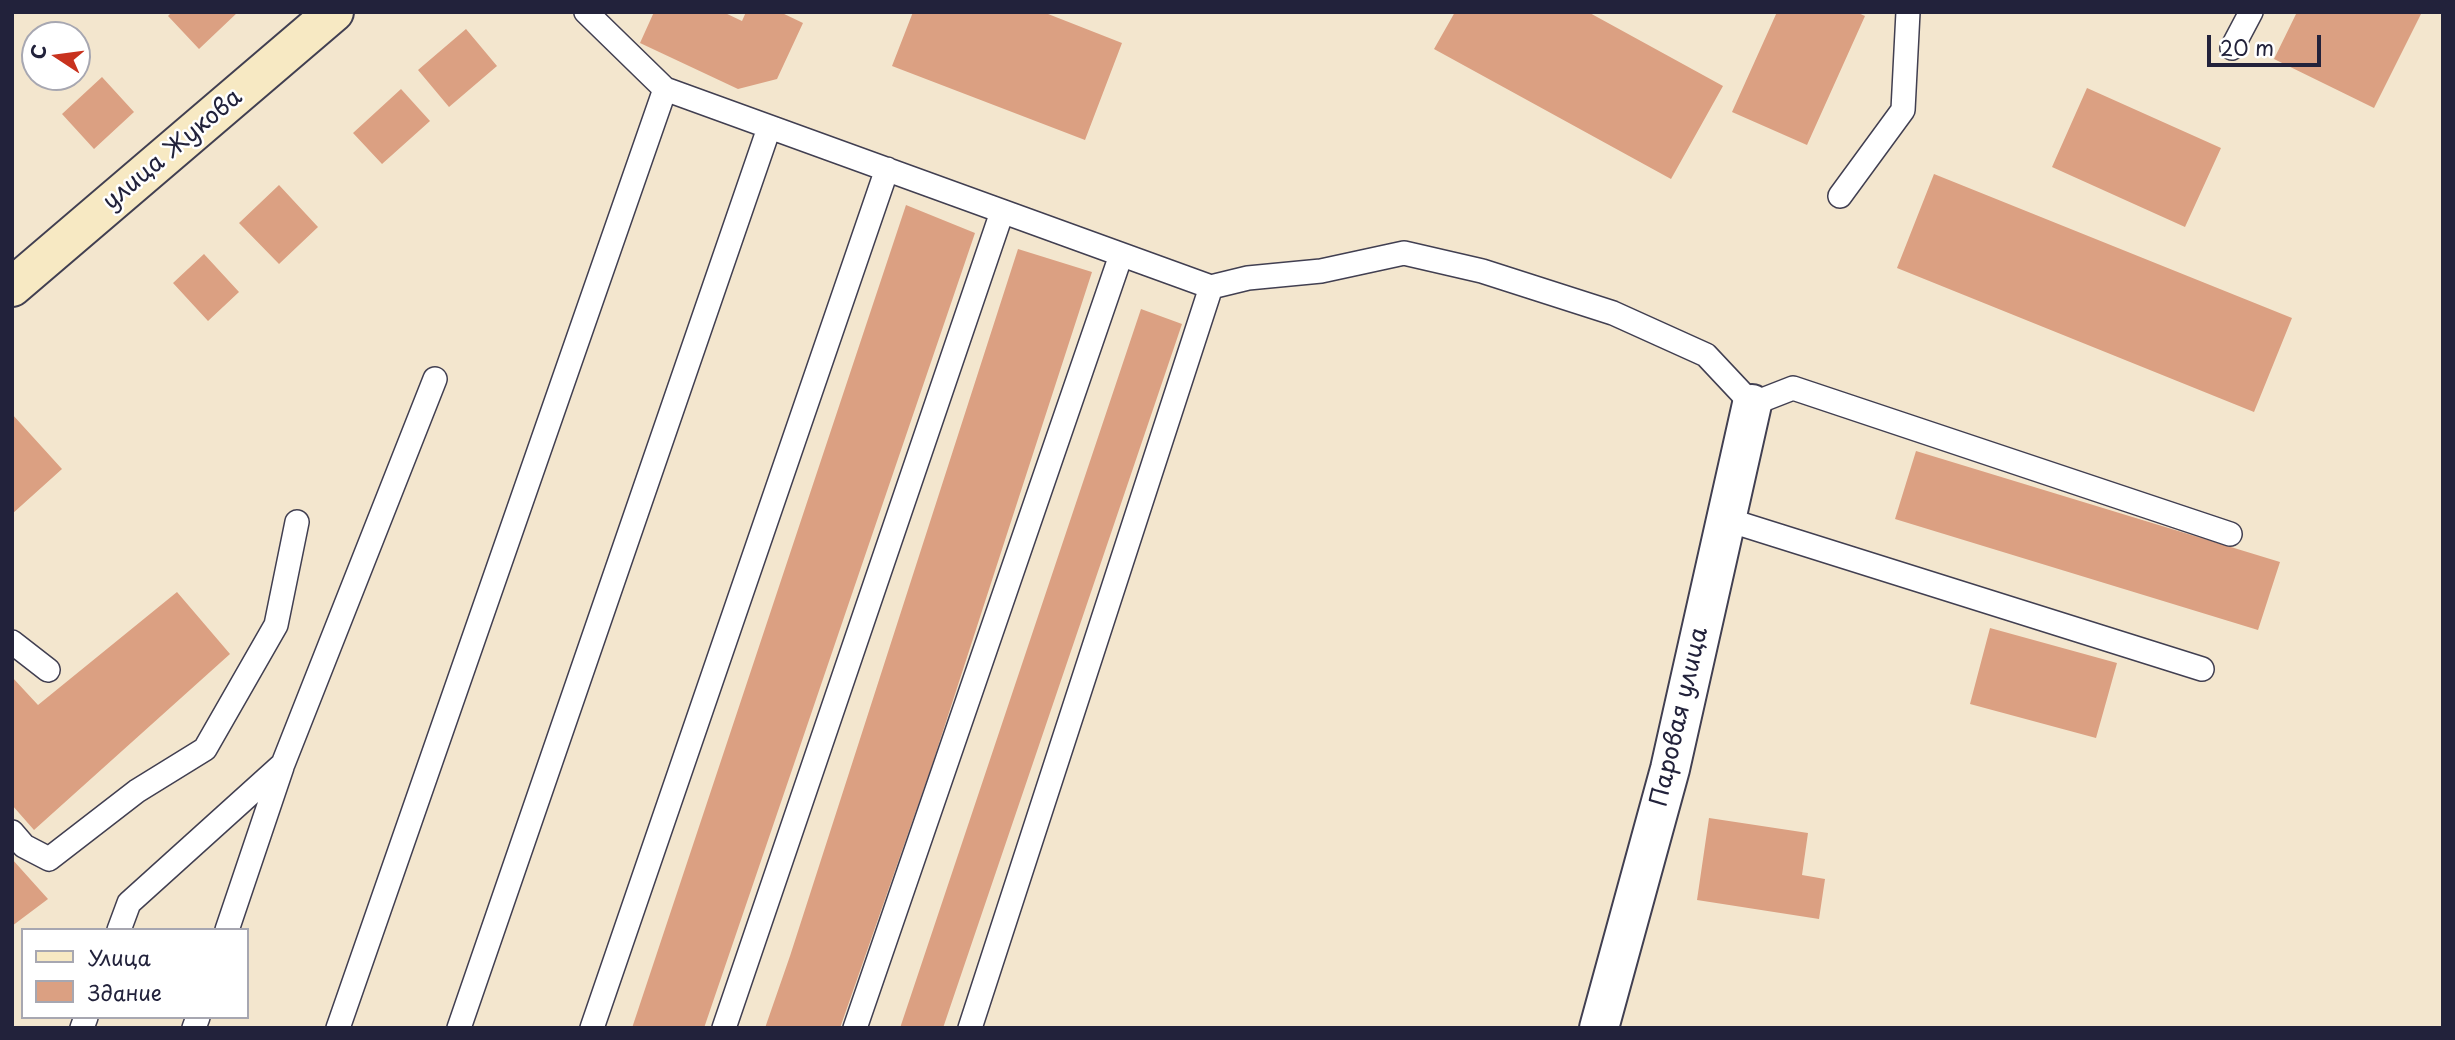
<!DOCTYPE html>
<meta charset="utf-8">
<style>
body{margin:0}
#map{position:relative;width:2455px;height:1040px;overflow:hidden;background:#f3e6ce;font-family:"Playpen Sans",sans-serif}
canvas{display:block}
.frame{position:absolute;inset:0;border:14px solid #22223b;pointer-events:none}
.legend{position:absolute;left:21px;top:928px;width:228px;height:91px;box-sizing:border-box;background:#fff;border:2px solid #a7a7b1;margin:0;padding:9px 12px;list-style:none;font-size:21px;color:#22223b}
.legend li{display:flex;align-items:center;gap:14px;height:35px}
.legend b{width:35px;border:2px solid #a7a7b1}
.north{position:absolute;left:21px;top:21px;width:70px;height:70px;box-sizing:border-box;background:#fff;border:2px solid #a7a7b1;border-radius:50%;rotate:283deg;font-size:19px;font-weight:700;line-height:28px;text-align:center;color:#22223b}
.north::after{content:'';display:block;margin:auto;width:24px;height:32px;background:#c8321e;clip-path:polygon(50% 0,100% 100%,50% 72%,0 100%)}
.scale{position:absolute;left:2207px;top:35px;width:114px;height:32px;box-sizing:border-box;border:4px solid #22223b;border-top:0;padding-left:9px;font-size:21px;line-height:24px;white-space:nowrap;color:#22223b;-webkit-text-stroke:5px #fff;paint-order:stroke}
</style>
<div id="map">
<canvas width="2455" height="1040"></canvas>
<div class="frame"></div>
<ul class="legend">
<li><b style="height:9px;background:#f7e9c3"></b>Улица</li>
<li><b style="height:19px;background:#dba082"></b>Здание</li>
</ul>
<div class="north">С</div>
<div class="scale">20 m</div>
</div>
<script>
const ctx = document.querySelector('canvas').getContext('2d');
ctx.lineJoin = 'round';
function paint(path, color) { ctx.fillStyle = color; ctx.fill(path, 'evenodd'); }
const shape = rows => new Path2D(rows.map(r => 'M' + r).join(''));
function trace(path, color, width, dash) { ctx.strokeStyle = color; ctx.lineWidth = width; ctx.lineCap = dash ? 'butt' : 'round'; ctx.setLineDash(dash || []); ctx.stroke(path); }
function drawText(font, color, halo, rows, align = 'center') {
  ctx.font = font + ' "Playpen Sans",sans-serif'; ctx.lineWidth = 5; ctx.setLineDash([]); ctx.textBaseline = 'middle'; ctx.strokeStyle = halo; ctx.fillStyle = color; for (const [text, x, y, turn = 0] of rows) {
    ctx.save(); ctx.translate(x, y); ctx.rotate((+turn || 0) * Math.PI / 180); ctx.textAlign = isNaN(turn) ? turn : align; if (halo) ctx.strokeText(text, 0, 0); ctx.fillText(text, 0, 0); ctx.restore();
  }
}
paint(shape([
 [172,12,238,12,199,49,168,16],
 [654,12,723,12,742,21,746,12,780,12,803,23,777,79,738,89,640,43],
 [913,12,1043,12,1122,43,1085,140,892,66],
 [1455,12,1588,12,1723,86,1671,179,1434,49],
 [1777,12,1856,12,1865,16,1807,145,1732,112],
 [2297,12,2422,12,2374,108,2274,59],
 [466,29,497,66,449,107,418,70],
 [102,77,134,112,94,149,62,114],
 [2087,88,2221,148,2185,227,2052,167],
 [401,89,430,121,382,164,353,133],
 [1934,174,2292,318,2254,412,1897,268],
 [279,185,318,227,279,264,239,223],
 [906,205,975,233,704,1028,632,1028],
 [1018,249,1092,272,932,765,840,1028,765,1028,790,956],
 [204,254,239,292,208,321,173,283],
 [1141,309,1182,324,943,1028,900,1028],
 [12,414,62,469,12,514],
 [1916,451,2280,562,2258,630,1895,519],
 [177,592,230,654,34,830,12,805,12,677,38,705],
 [1990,628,2117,663,2096,738,1970,704],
 [1709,818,1808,833,1802,875,1825,879,1819,919,1697,900],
 [12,859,48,899,12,926]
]), '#dba082');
const service = shape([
 [586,12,665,89,1211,287,1248,278,1321,271,1404,253,1482,271,1613,313,1706,355,1752,404,1793,388,2230,534],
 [2232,48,2251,12],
 [1840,196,1903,110,1908,12],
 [1725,519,2202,669],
 [12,642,48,670],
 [12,832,24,846,49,859,137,791,205,749,276,625,297,522],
 [119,930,129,903,283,764,435,379],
 [227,930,282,767],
 [82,1028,86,1017],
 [194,1028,198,1017],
 [338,1028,665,89],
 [459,1028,769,128],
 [592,1028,887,169],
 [724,1028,1002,212],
 [855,1028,1121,255],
 [970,1028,1211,287]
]);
const minor = shape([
 [1599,1028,1670,769,1752,404]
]);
const secondary = shape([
 [12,287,334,12]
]);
trace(service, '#413f51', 26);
trace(minor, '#413f51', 42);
trace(secondary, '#413f51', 42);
trace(service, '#fff', 23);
trace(minor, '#fff', 38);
trace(secondary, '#f7e9c3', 38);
drawText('24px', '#22223b', '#fff', [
 ["улица Жукова",173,150,-40],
 ["Паровая улица",1680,717,-77]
]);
</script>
